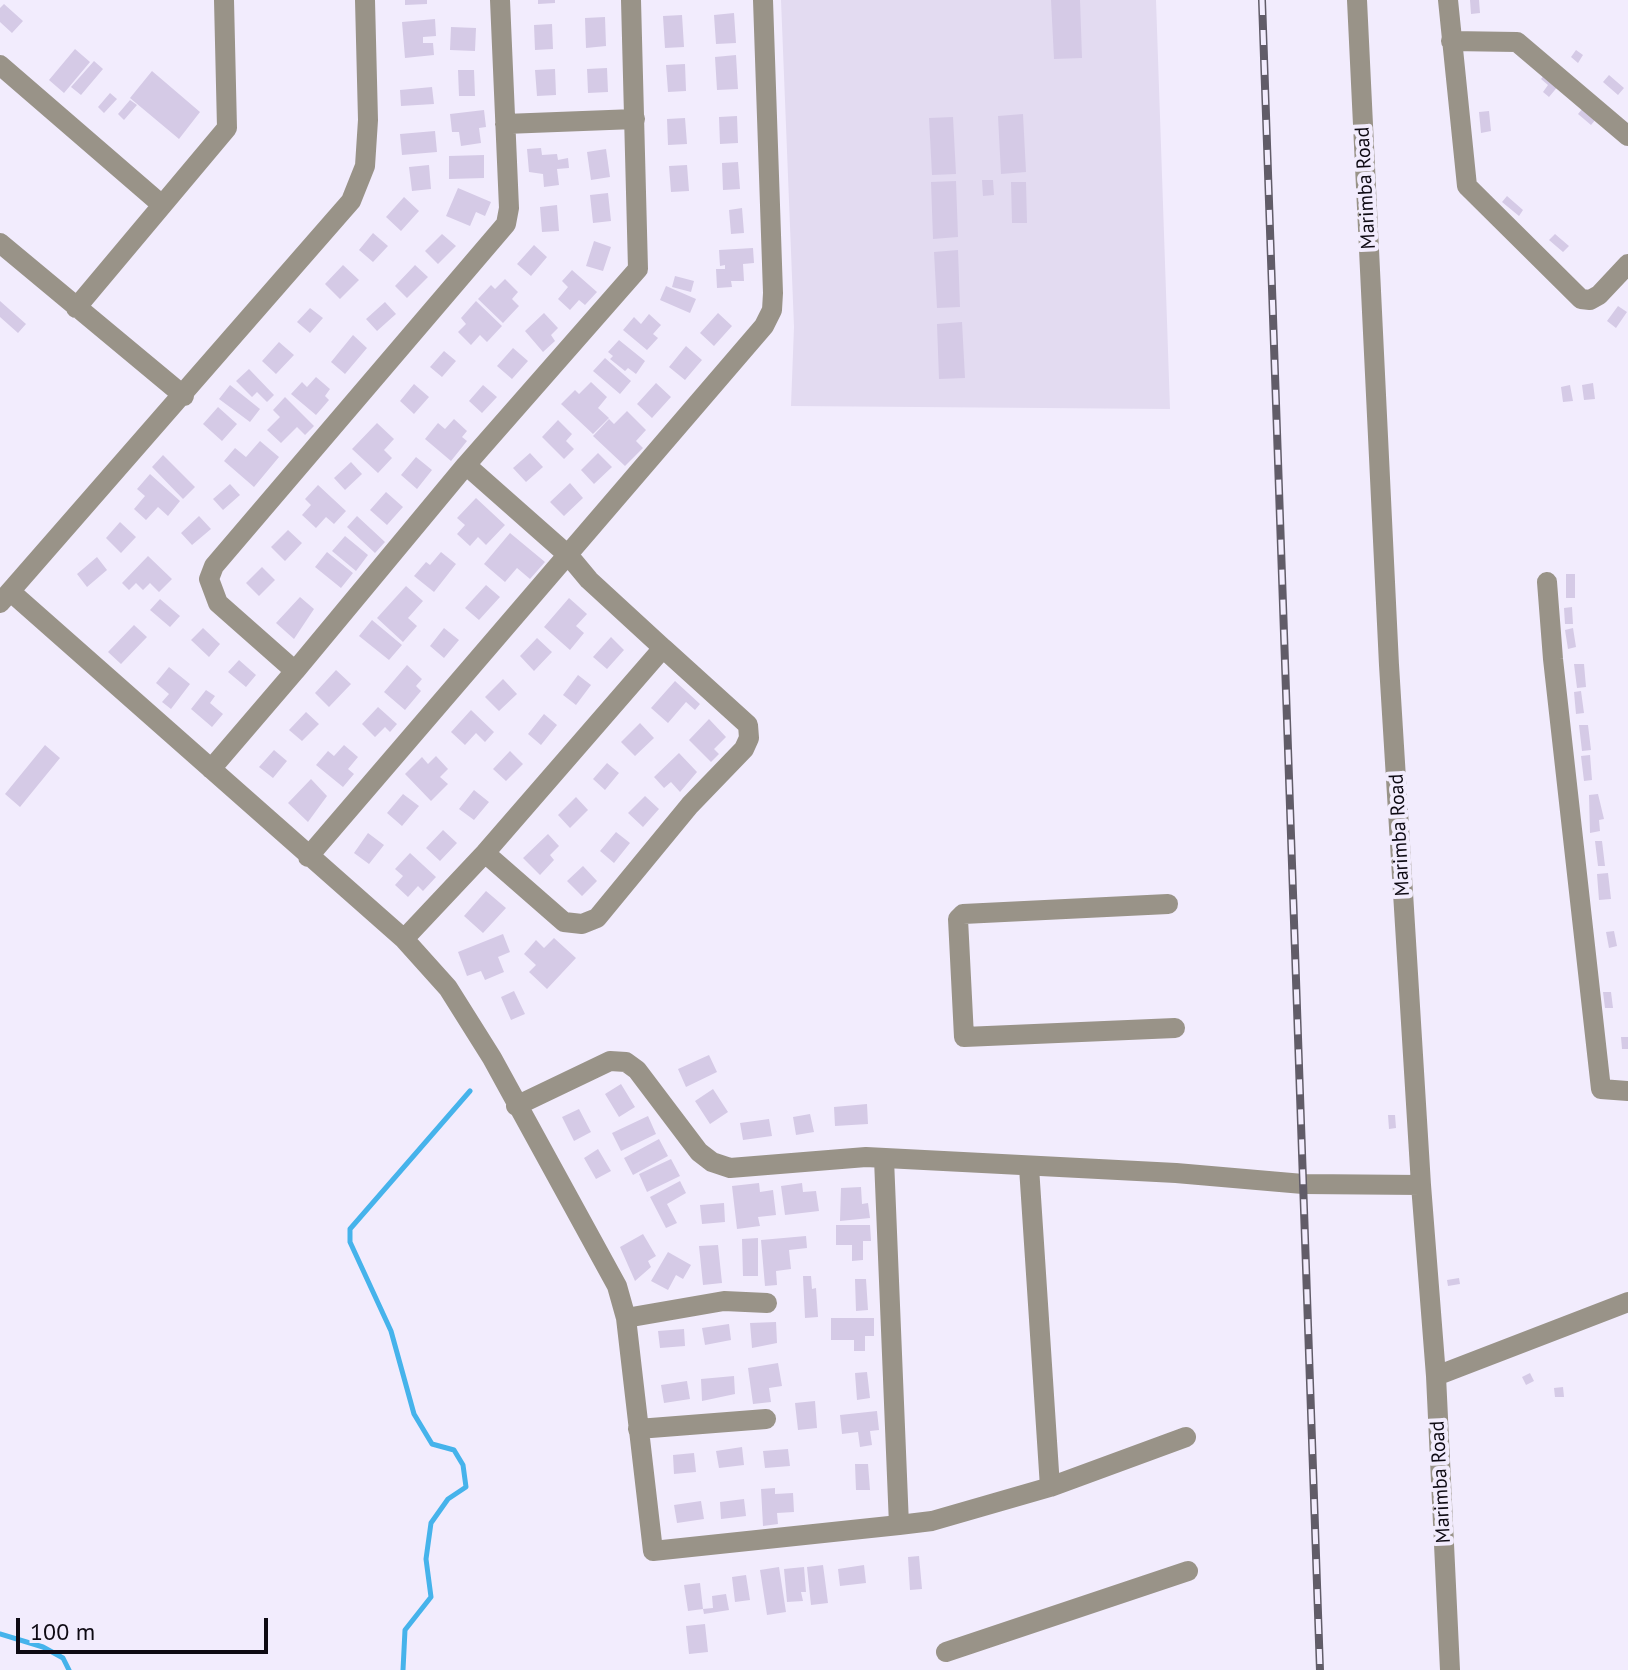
<!DOCTYPE html>
<style>
body{margin:0}
#map{position:relative;width:1628px;height:1670px;overflow:hidden;background:#f2ecfd;font-family:"PT Sans",sans-serif}
canvas{display:block}
.scale{position:absolute;left:16px;top:1618px;width:252px;height:36px;box-sizing:border-box;border:4px solid #0e0a13;border-top:0;padding-left:10px;font-size:24px;line-height:28px;white-space:nowrap;color:#0e0a13;-webkit-text-stroke:6px #f2ecfd;paint-order:stroke}
</style>
<div id="map">
<canvas width="1628" height="1670"></canvas>
<div class="scale">100 m</div>
</div>
<script>
const ctx = document.querySelector('canvas').getContext('2d');
ctx.lineJoin = 'round';
function paint(path, color) { ctx.fillStyle = color; ctx.fill(path, 'evenodd'); }
const shape = rows => new Path2D(rows.map(r => 'M' + r).join(''));
function trace(path, color, width, dash) { ctx.strokeStyle = color; ctx.lineWidth = width; ctx.lineCap = dash ? 'butt' : 'round'; ctx.setLineDash(dash || []); ctx.stroke(path); }
function drawText(font, color, halo, rows, align = 'center') {
  ctx.font = font + ' "PT Sans",sans-serif'; ctx.lineWidth = 8; ctx.setLineDash([]); ctx.textBaseline = 'middle'; ctx.strokeStyle = halo; ctx.fillStyle = color; for (const [text, x, y, turn = 0] of rows) {
    ctx.save(); ctx.translate(x, y); ctx.rotate((+turn || 0) * Math.PI / 180); ctx.textAlign = isNaN(turn) ? turn : align; if (halo) ctx.strokeText(text, 0, 0); ctx.fillText(text, 0, 0); ctx.restore();
  }
}
paint(shape([
 [781,0,1156,0,1170,409,791,406,794,327]
]), '#e3dbf1');
trace(shape([
 [0,1634,43,1647,63,1658,69,1670],
 [403,1670,405,1630,431,1597,426,1559,431,1523,448,1499,466,1487,463,1465,454,1450,432,1444,414,1414,391,1331,350,1242,350,1229,470,1091]
]), '#46b3eb', 5);
paint(shape([
 [405,0,427,0,427,4,405,5],
 [538,0,555,0,555,3,538,4],
 [1051,0,1080,0,1082,58,1054,59],
 [1470,0,1479,0,1480,13,1471,14],
 [4,4,23,21,12,33,0,22,0,8],
 [734,13,736,43,716,44,714,15],
 [682,15,684,47,665,48,663,16],
 [605,17,606,46,586,48,585,18],
 [435,19,436,36,423,37,423,43,433,43,434,55,405,58,402,22],
 [552,24,553,49,535,50,534,25],
 [451,27,476,28,475,51,450,50],
 [75,49,90,62,64,93,49,80],
 [1576,50,1583,55,1578,63,1571,57],
 [736,55,738,89,717,90,715,57],
 [94,61,103,69,81,95,71,87],
 [685,64,686,91,668,92,666,65],
 [607,68,608,92,588,93,587,69],
 [555,69,556,95,537,96,535,70],
 [458,70,474,70,475,96,459,96],
 [152,71,200,112,179,139,130,98],
 [1546,73,1559,85,1549,97,1543,92,1548,85,1541,79],
 [1609,75,1624,88,1618,95,1603,82],
 [432,87,434,104,401,106,400,90],
 [110,93,117,99,104,113,98,107],
 [130,100,137,105,124,120,118,114],
 [1583,108,1596,119,1591,125,1578,114],
 [484,110,486,127,479,128,481,143,461,146,459,132,452,132,450,114],
 [1489,111,1491,131,1481,133,1479,112],
 [1023,114,1026,172,1001,174,998,116],
 [737,116,738,143,720,144,719,117],
 [953,117,956,174,932,175,929,118],
 [685,118,687,144,668,145,667,119],
 [435,131,437,152,402,155,400,134],
 [541,148,542,155,557,154,558,160,568,158,569,168,557,169,559,185,544,187,543,174,529,172,527,149],
 [606,149,610,177,591,180,587,152],
 [484,155,484,178,449,179,449,156],
 [738,162,740,189,723,190,722,163],
 [429,165,431,189,412,191,409,167],
 [687,165,689,191,671,192,669,166],
 [982,180,993,180,994,195,983,196],
 [956,181,958,237,933,239,931,182],
 [1011,182,1026,182,1027,223,1012,223],
 [458,188,491,202,485,216,476,212,470,226,446,216],
 [608,193,611,221,593,223,590,195],
 [1507,196,1523,210,1519,216,1502,202],
 [404,197,419,211,401,231,386,217],
 [557,205,559,231,542,232,540,207],
 [742,208,744,233,731,234,729,210],
 [373,233,388,246,373,262,359,250],
 [442,234,456,246,438,264,425,251],
 [1555,234,1569,246,1563,252,1549,240],
 [594,241,611,247,603,271,586,266],
 [534,245,547,257,531,276,517,264],
 [753,248,754,263,743,264,744,281,731,281,732,287,717,288,716,269,725,269,725,265,720,266,719,250],
 [958,250,960,307,937,308,934,252],
 [343,265,359,280,340,299,325,284],
 [415,265,428,277,407,298,395,286],
 [572,270,597,292,585,305,579,300,570,310,558,299,568,287,562,281],
 [675,276,694,281,691,292,672,287],
 [505,279,518,292,512,299,519,306,503,323,478,299,491,285,495,289],
 [666,286,696,299,690,313,660,300],
 [0,301,26,324,18,333,0,317],
 [476,301,502,326,487,342,480,335,471,345,458,332,466,324,461,318],
 [385,302,396,314,377,331,366,319],
 [1618,306,1627,312,1616,328,1607,321],
 [310,308,323,318,310,333,297,322],
 [544,313,558,328,551,335,555,341,543,352,525,331],
 [718,313,732,326,714,346,700,333],
 [649,314,661,325,653,334,658,338,647,350,623,330,634,317,641,324],
 [962,322,965,378,939,379,937,324],
 [353,335,367,348,345,374,331,362],
 [619,340,645,361,636,374,628,368,625,371,610,359,613,356,608,352],
 [279,342,294,355,276,374,262,361],
 [686,346,702,360,685,380,669,367],
 [513,348,528,361,512,379,497,366],
 [444,351,456,361,442,377,430,367],
 [605,358,631,381,620,394,593,371],
 [249,369,274,395,267,402,257,392,252,397,236,381],
 [316,377,330,389,325,396,329,400,316,415,291,394,302,382,307,387],
 [591,382,607,397,598,408,609,418,593,434,561,404,575,390,579,394],
 [656,383,671,397,652,418,637,404],
 [1593,383,1595,399,1584,400,1582,385],
 [414,384,429,397,414,414,400,401],
 [230,385,260,409,250,422,219,399],
 [483,385,497,397,482,413,469,401],
 [1570,385,1573,401,1563,402,1561,387],
 [285,397,314,426,305,435,297,427,281,443,267,430,280,417,273,410],
 [218,407,237,424,222,441,203,424],
 [627,411,646,430,636,441,643,448,625,466,593,436,609,419,614,424],
 [454,419,467,431,462,437,467,441,451,461,425,439,438,423,445,429],
 [558,420,572,434,566,441,574,449,564,459,542,437],
 [377,423,394,439,384,450,392,458,378,473,352,449],
 [260,441,279,457,254,487,224,461,235,448,246,457],
 [530,453,543,467,526,482,513,468],
 [598,453,612,467,594,484,581,470],
 [163,455,195,487,183,499,152,467],
 [416,457,432,470,417,489,401,475],
 [351,462,362,474,345,490,334,478],
 [150,474,180,501,168,516,158,507,146,520,134,509,145,496,137,489],
 [570,483,583,498,564,516,550,502],
 [230,484,240,495,223,510,213,499],
 [318,485,346,511,334,524,326,517,316,528,302,515,311,505,305,499],
 [386,492,403,507,387,525,370,510],
 [476,498,505,525,486,545,478,537,470,546,457,534,465,525,457,518],
 [199,516,211,529,192,545,181,533],
 [357,516,385,542,375,553,347,527],
 [120,522,136,537,121,553,106,538],
 [288,530,302,543,285,561,271,547],
 [510,533,545,562,530,579,517,568,505,582,484,564],
 [345,536,368,555,356,571,332,551],
 [327,552,353,573,341,588,315,567],
 [441,552,456,564,434,592,414,576,426,562,430,565],
 [148,556,172,579,159,592,150,583,143,590,136,583,129,590,122,583],
 [97,557,107,570,87,587,77,574],
 [262,567,275,580,259,596,246,583],
 [1566,574,1575,574,1575,598,1566,598],
 [486,585,500,597,479,620,465,608],
 [406,586,423,601,408,618,417,626,403,642,377,618],
 [300,597,314,609,294,639,276,623],
 [569,598,587,614,576,626,584,633,570,650,544,627],
 [160,599,180,616,170,627,150,610],
 [1572,607,1573,624,1565,624,1564,608],
 [372,620,402,645,389,660,359,636],
 [134,625,147,637,121,664,108,652],
 [203,628,220,644,209,657,191,640],
 [444,628,459,640,444,658,430,646],
 [1573,628,1576,647,1568,649,1565,630],
 [611,637,624,650,607,669,593,657],
 [537,638,552,652,534,671,520,656],
 [239,660,256,675,246,687,228,672],
 [1574,664,1584,664,1586,687,1577,688],
 [407,665,422,679,416,686,421,691,405,710,384,692],
 [169,667,190,684,171,709,162,702,169,694,156,683],
 [336,670,351,684,329,707,315,693],
 [578,675,591,685,576,705,563,695],
 [503,679,517,694,499,711,485,697],
 [675,681,700,704,695,710,686,702,668,723,651,708],
 [206,690,215,696,210,703,223,714,212,727,191,709],
 [1581,691,1584,713,1576,714,1574,692],
 [378,707,397,724,390,732,385,727,375,737,362,724],
 [471,710,494,732,485,742,476,733,465,745,451,732],
 [306,712,319,724,302,741,289,730],
 [544,714,557,725,541,745,528,734],
 [709,719,726,737,714,749,719,754,711,762,689,740],
 [640,723,654,738,635,756,621,742],
 [1579,725,1588,725,1591,750,1582,751],
 [45,745,60,758,20,807,5,794],
 [344,745,358,757,348,769,354,774,343,787,316,765,328,751,334,756],
 [274,750,287,761,273,778,259,767],
 [510,751,523,764,506,781,493,769],
 [679,753,697,772,680,792,671,782,664,788,654,777],
 [1590,755,1592,780,1584,781,1581,756],
 [436,756,448,769,440,777,448,784,431,801,405,774,422,757,428,764],
 [607,763,619,773,605,790,593,779],
 [311,779,327,796,308,822,288,803],
 [474,790,489,802,474,820,459,809],
 [403,794,419,806,402,826,387,813],
 [1598,794,1604,819,1599,820,1600,831,1590,833,1589,795],
 [645,796,659,809,643,827,628,813],
 [576,797,588,810,570,828,558,815],
 [443,830,457,843,440,861,426,848],
 [616,832,630,843,614,863,600,851],
 [368,833,384,845,369,864,354,853],
 [548,834,559,846,550,855,554,860,540,875,523,858],
 [1595,841,1602,841,1605,866,1598,866],
 [410,853,436,877,423,891,418,886,408,897,395,885,403,876,395,869],
 [583,866,597,881,582,896,567,881],
 [1608,873,1611,899,1599,900,1597,874],
 [486,891,506,908,483,933,464,916],
 [1614,931,1617,946,1609,948,1606,932],
 [503,934,510,952,498,957,504,972,485,980,481,971,467,976,458,952],
 [554,938,576,958,547,989,529,972,536,965,524,954,536,940,544,948],
 [514,991,525,1014,511,1020,501,997],
 [1603,992,1611,992,1613,1008,1605,1008],
 [1621,1037,1628,1037,1628,1049,1622,1049],
 [709,1055,717,1072,686,1087,678,1069],
 [621,1084,635,1107,619,1117,605,1094],
 [713,1089,728,1112,710,1124,695,1101],
 [867,1104,868,1124,835,1126,834,1107],
 [579,1109,591,1132,574,1141,562,1117],
 [810,1114,814,1132,796,1135,793,1117],
 [1388,1115,1395,1115,1396,1128,1389,1129],
 [648,1116,656,1134,621,1151,612,1133],
 [769,1119,772,1136,743,1140,740,1123],
 [659,1139,668,1156,633,1175,624,1158],
 [598,1149,611,1171,596,1179,584,1158],
 [671,1159,680,1176,647,1192,639,1174],
 [680,1181,686,1193,667,1204,677,1223,666,1228,650,1197],
 [759,1183,760,1192,773,1190,776,1215,758,1217,760,1226,737,1229,732,1186],
 [802,1183,803,1192,816,1191,819,1211,785,1215,781,1186],
 [861,1187,862,1204,868,1203,870,1218,840,1221,841,1188],
 [724,1203,725,1222,702,1224,700,1205],
 [836,1225,870,1225,871,1241,863,1241,863,1260,852,1261,852,1245,836,1245],
 [643,1234,656,1256,648,1261,651,1267,635,1281,620,1247],
 [806,1236,807,1248,789,1250,791,1269,776,1271,777,1285,765,1286,761,1240],
 [758,1238,758,1276,743,1276,742,1239],
 [718,1245,722,1283,703,1285,699,1246],
 [668,1252,691,1265,683,1279,676,1275,668,1290,651,1281],
 [803,1276,811,1276,812,1289,816,1288,818,1317,805,1318],
 [1459,1278,1460,1284,1448,1286,1447,1280],
 [855,1279,866,1279,868,1310,856,1311],
 [831,1318,874,1318,874,1336,865,1336,865,1351,854,1351,854,1340,831,1340],
 [776,1322,777,1343,752,1348,750,1323],
 [729,1324,731,1340,705,1345,702,1328],
 [684,1329,685,1346,660,1348,658,1331],
 [778,1363,782,1386,769,1388,771,1402,753,1404,748,1368],
 [867,1372,870,1398,857,1400,855,1373],
 [1530,1373,1534,1381,1526,1385,1522,1377],
 [734,1376,735,1394,702,1401,701,1379],
 [687,1381,690,1399,664,1403,661,1385],
 [1563,1387,1564,1397,1555,1397,1554,1388],
 [815,1401,817,1428,798,1430,795,1403],
 [877,1411,879,1430,870,1431,872,1445,860,1447,858,1432,842,1434,840,1415],
 [742,1447,744,1465,719,1468,716,1451],
 [788,1449,790,1466,765,1468,763,1451],
 [694,1453,696,1472,674,1474,673,1455],
 [855,1464,868,1464,870,1490,856,1490],
 [775,1488,775,1494,793,1493,794,1512,777,1513,778,1524,763,1526,761,1489],
 [744,1499,746,1516,721,1519,720,1502],
 [701,1501,704,1519,677,1523,674,1505],
 [919,1556,922,1589,910,1590,908,1557],
 [823,1565,828,1603,811,1605,807,1567],
 [864,1565,866,1583,840,1586,838,1569],
 [779,1567,786,1612,767,1615,760,1570],
 [804,1567,806,1592,801,1592,803,1601,787,1602,784,1569],
 [746,1575,750,1600,735,1602,732,1577],
 [700,1583,703,1609,688,1611,684,1585],
 [726,1594,729,1610,704,1614,703,1609,713,1608,712,1596],
 [705,1624,708,1652,689,1654,686,1626]
]), '#d5cae6');
trace(shape([
 [1357,0,1389,665,1421,1185,1436,1376,1450,1670],
 [1448,0,1467,186,1581,299,1590,300,1599,295,1628,264],
 [1451,41,1517,42,1628,136],
 [0,65,162,205],
 [505,124,635,119],
 [0,243,184,396],
 [76,308,227,128,224,0],
 [1547,582,1553,659,1601,1089,1628,1091],
 [11,592,404,939,448,988,492,1058,617,1286,626,1318,653,1551,899,1525,884,1159],
 [0,603,351,201,365,166,368,120,365,0],
 [295,671,466,465,638,269,631,0],
 [211,769,295,671,218,603,209,579,214,566,506,224,509,208,500,0],
 [485,853,564,922,582,924,597,918,690,805,744,749,749,738,748,725,663,648],
 [308,857,764,326,772,310,773,293,763,0],
 [1168,904,963,914,958,919,964,1037,1175,1028],
 [404,939,485,853,663,648,589,580,569,556,466,465],
 [516,1106,610,1061,626,1062,637,1070,699,1152,712,1162,730,1168,866,1157,1176,1173,1303,1184,1421,1185],
 [1029,1167,1050,1487],
 [626,1318,724,1301,767,1303],
 [1436,1376,1628,1302],
 [638,1429,766,1419],
 [899,1525,932,1521,1050,1487,1186,1437],
 [946,1652,1188,1571]
]), '#999388', 20);
const rail = shape([
 [1262,0,1320,1670]
]);
trace(rail, '#615c68', 8);
trace(rail, '#f2ecfd', 5, [15]);
drawText('20px', '#0e0a13', '#f2ecfd', [
 ["Marimba Road",1366,188,-93],
 ["Marimba Road",1400,835,-93],
 ["Marimba Road",1441,1482,-93]
]);
</script>
